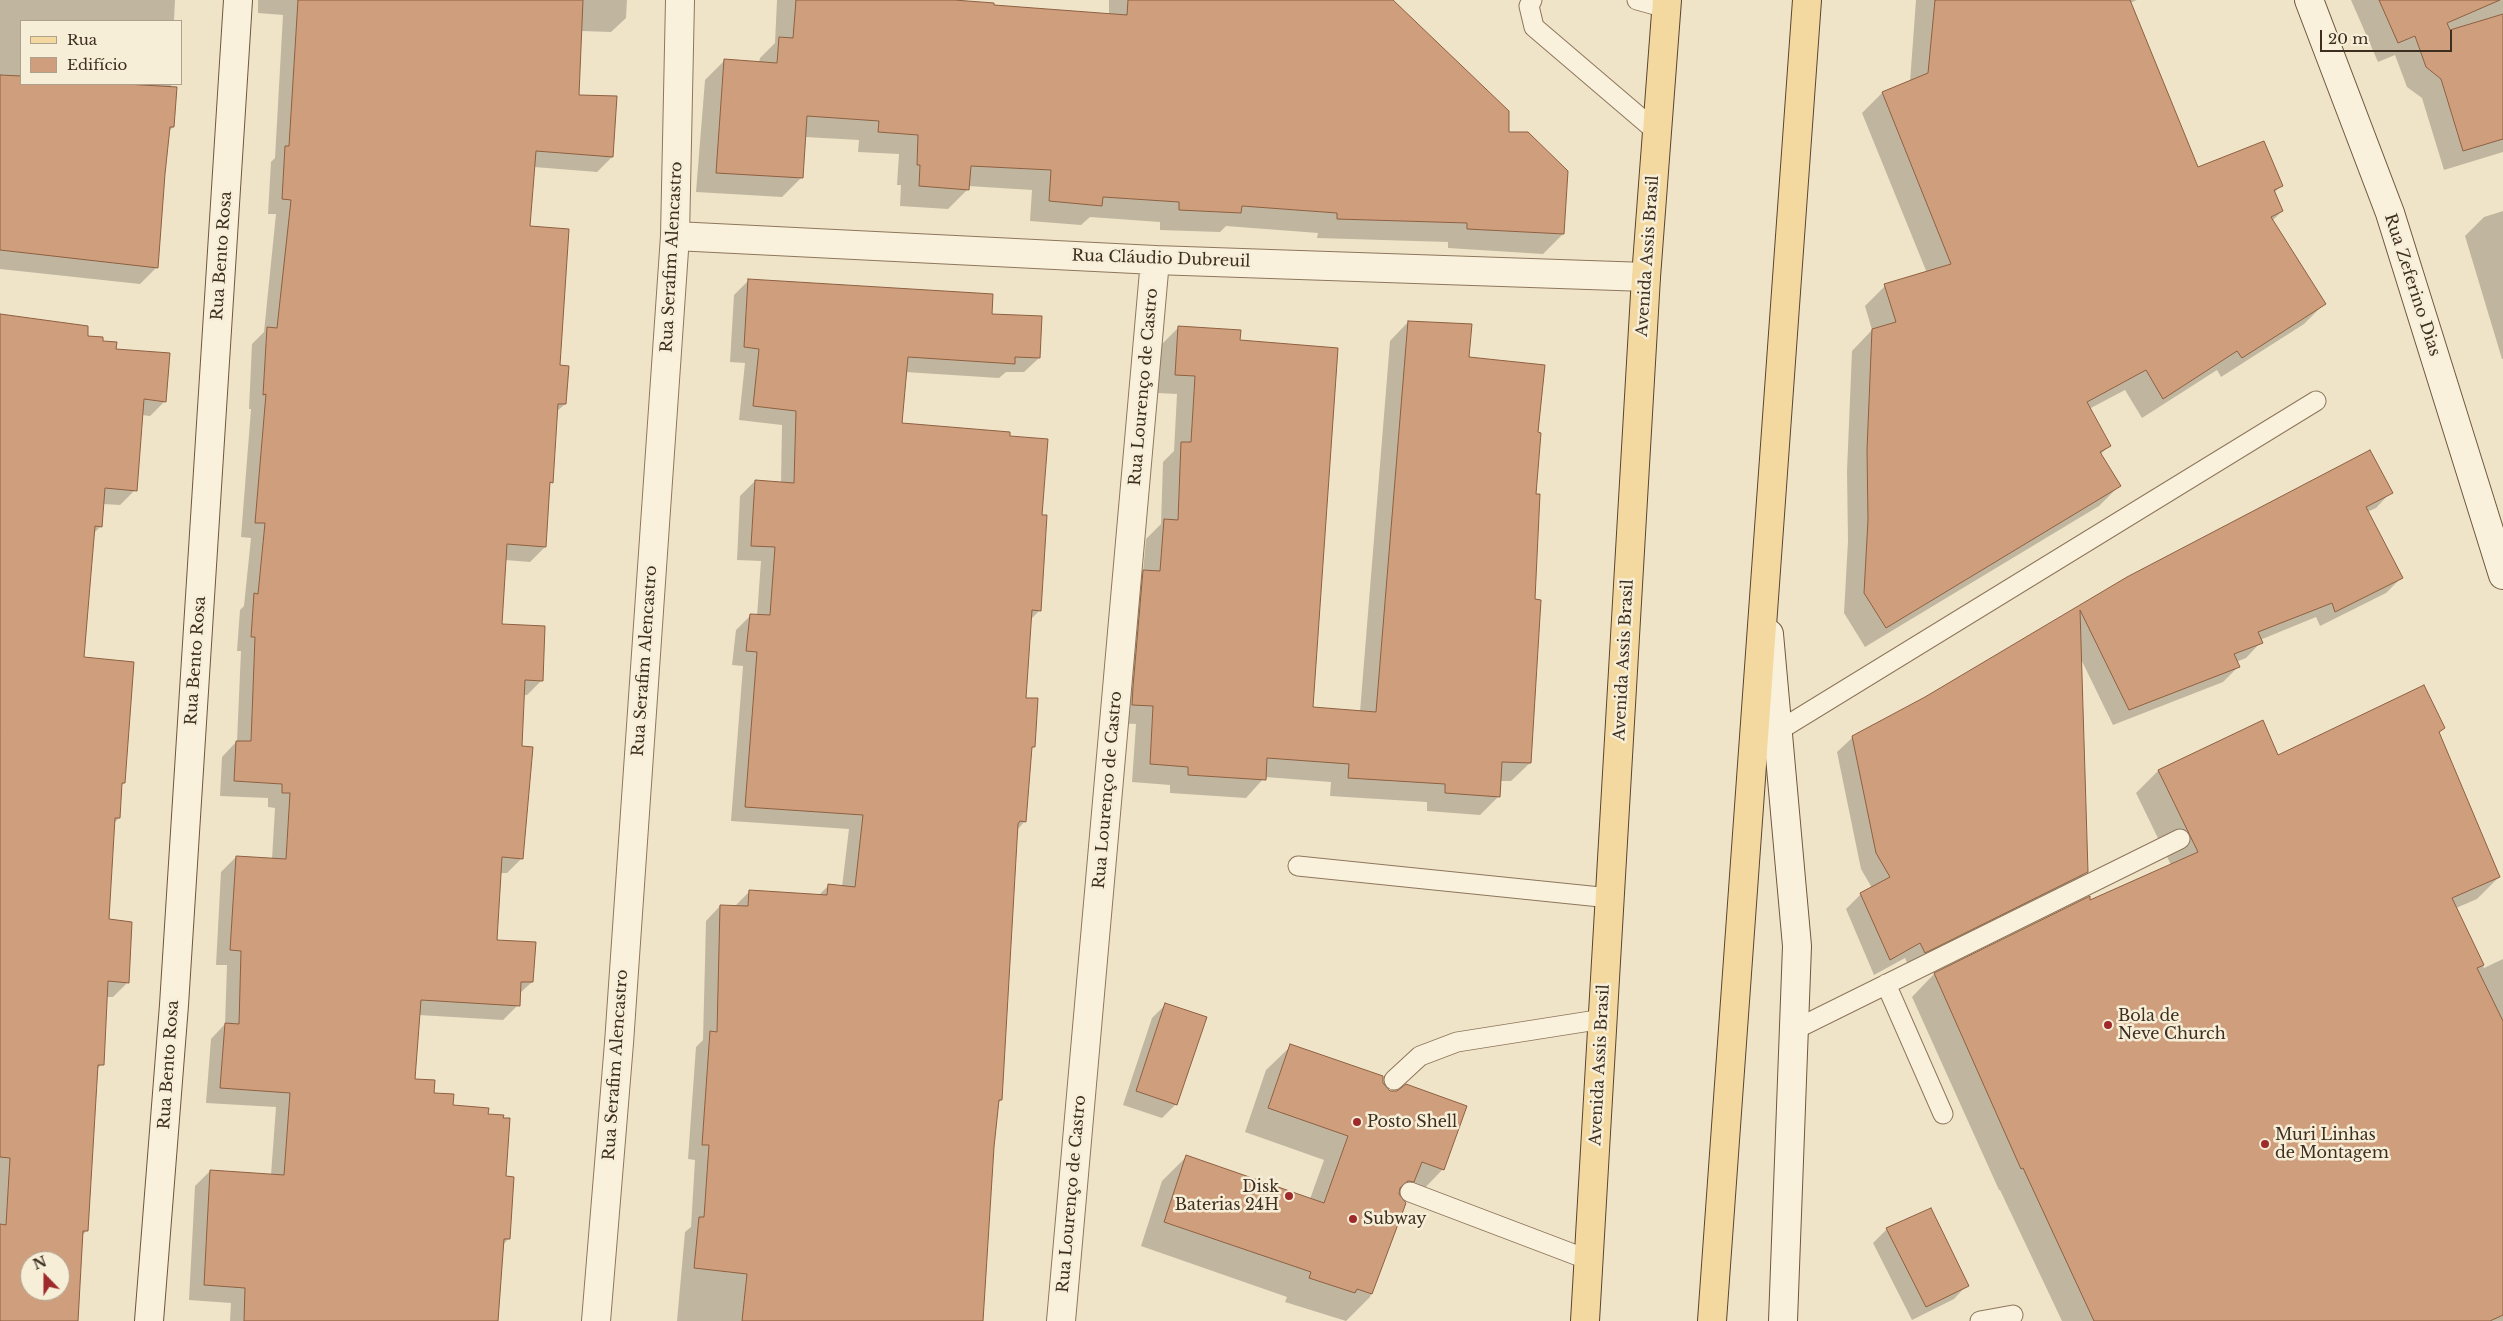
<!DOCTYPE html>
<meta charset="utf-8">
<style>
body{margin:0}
#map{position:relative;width:2503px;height:1321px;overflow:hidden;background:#f0e4c8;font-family:"Libre Baskerville",serif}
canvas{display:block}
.legend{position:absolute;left:20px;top:20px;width:162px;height:65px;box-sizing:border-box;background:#f7eed8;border:1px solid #ada18e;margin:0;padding:6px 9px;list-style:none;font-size:15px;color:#3d2e20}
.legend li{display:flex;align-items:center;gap:10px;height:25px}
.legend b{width:25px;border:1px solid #ada18e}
.north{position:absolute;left:20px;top:1251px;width:50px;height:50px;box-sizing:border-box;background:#f7eed8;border:1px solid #ada18e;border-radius:50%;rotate:338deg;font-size:14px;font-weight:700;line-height:20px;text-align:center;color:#3d2e20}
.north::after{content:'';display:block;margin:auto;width:18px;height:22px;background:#9e2a2b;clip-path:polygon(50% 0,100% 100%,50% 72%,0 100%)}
.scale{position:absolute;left:2320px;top:30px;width:132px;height:22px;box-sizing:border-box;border:2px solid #3d2e20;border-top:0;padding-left:6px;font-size:15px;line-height:18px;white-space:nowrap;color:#3d2e20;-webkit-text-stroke:4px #f7eed8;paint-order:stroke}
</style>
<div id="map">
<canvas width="2503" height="1321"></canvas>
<ul class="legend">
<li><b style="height:6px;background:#f3d9a0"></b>Rua</li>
<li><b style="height:14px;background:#cf9f7d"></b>Edifício</li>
</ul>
<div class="north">N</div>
<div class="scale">20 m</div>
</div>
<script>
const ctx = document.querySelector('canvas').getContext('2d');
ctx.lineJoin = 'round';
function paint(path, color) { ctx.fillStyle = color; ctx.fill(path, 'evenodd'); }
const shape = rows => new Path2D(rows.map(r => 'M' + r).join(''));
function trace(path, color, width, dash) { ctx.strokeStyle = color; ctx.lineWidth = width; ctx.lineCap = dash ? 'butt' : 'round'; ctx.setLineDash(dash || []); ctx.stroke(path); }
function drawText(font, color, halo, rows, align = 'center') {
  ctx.font = font + ' "Libre Baskerville",serif'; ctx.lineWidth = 5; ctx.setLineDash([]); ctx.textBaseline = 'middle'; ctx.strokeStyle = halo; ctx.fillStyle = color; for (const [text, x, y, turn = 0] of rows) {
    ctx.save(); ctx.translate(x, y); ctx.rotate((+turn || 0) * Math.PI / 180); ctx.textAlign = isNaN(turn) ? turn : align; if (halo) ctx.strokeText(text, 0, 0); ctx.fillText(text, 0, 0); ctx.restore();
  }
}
paint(shape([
 [0,0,175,0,174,21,21,21,21,84,171,84,173,127,168,132,157,267,140,284,0,269],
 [258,0,627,0,626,18,611,32,581,31,578,96,612,157,597,172,534,167,529,227,565,404,556,412,545,547,530,562,505,560,500,625,542,680,527,695,523,695,520,747,522,858,507,873,500,873,496,941,532,982,519,994,518,1005,503,1020,418,1015,414,1080,452,1107,487,1115,504,1177,509,1238,502,1246,497,1321,230,1321,231,1303,189,1300,195,1186,210,1171,271,1175,276,1107,206,1103,211,1039,225,1024,227,965,216,965,221,872,236,857,272,859,275,808,268,807,268,798,220,796,222,757,237,741,241,651,237,651,240,610,244,606,251,538,241,537,251,409,249,409,252,344,264,332,276,214,268,214,271,162,275,158,283,15,258,13],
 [777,0,926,0,1109,14,1109,0,1391,0,1508,133,1563,234,1543,254,1448,248,1448,242,1317,238,1318,233,1226,226,1220,232,1160,230,1160,222,1090,217,1081,225,1030,221,1032,190,968,186,968,189,948,209,900,206,901,185,897,185,899,154,858,152,859,140,805,137,802,177,782,197,696,192,705,80,725,60,759,63,760,58,775,43],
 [1916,0,2137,0,2130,3,2197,168,2282,185,2274,193,2282,211,2272,221,2324,304,2304,324,2221,377,2217,370,2142,418,2125,390,2089,409,2109,446,2100,455,2119,486,2099,506,1865,647,1844,613,1848,541,1847,471,1852,351,1872,330,1865,306,1885,286,1927,273,1862,113,1882,93,1910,82],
 [2351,0,2503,0,2503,152,2444,170,2422,98,2407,87,2395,55,2378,62],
 [2503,211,2503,359,2502,359,2465,236,2484,217],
 [749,280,990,315,1039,358,1024,372,1006,372,999,378,905,372,901,424,1041,516,1040,610,1030,620,1024,699,1033,747,1030,750,1025,821,1017,830,1001,1100,997,1104,981,1321,677,1321,685,1232,691,1227,695,1160,688,1159,696,1047,703,1040,706,921,720,906,735,906,749,892,819,895,828,886,842,887,849,829,731,821,743,666,732,665,736,630,751,615,757,616,761,561,737,560,740,496,755,481,781,483,782,425,739,420,745,363,730,362,734,295],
 [0,315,102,342,115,350,165,401,150,416,142,415,135,490,120,505,103,504,101,526,93,534,83,658,124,783,121,786,119,818,113,824,107,920,128,982,113,997,106,997,102,1064,96,1070,87,1230,82,1236,76,1321,0,1321],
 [30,1261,60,1261,60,1291,30,1291],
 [1408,322,1468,358,1537,434,1530,763,1511,781,1499,781,1498,797,1480,815,1427,811,1427,802,1330,796,1331,782,1265,777,1246,798,1170,793,1170,785,1132,782,1136,724,1114,723,1125,590,1143,572,1146,539,1161,524,1163,462,1174,451,1177,394,1157,393,1160,346,1178,328,1239,341,1312,709,1360,712,1390,341],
 [2391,492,2376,508,2367,512,2401,578,2386,593,2320,626,2316,617,2260,640,2261,642,2246,658,2236,662,2238,667,2223,682,2113,725,2080,657,2087,871,2071,887,1909,967,1905,958,1874,975,1846,909,1861,894,1872,888,1861,869,1837,752,1853,737,1926,698,2128,578],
 [2262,721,2278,756,2444,728,2438,734,2499,877,2477,899,2456,908,2484,968,2503,959,2503,1321,2062,1321,2000,1190,1999,1190,1912,997,1934,974,2088,898,2089,902,2171,865,2136,793,2158,771],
 [1166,1004,1176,1104,1162,1118,1123,1105,1152,1018],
 [1291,1046,1382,1083,1443,1169,1419,1194,1405,1189,1398,1196,1405,1203,1370,1297,1346,1321,1285,1302,1287,1297,1141,1246,1162,1181,1187,1156,1310,1199,1324,1160,1245,1132,1266,1070],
 [1887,1229,1967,1285,1954,1299,1912,1320,1873,1243]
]), '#0003');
const building = shape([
 [298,0,583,0,579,95,617,96,613,157,536,151,530,226,569,229,560,365,569,366,566,404,558,404,553,483,550,482,546,547,507,544,502,624,545,626,543,681,525,680,522,746,533,747,523,859,502,857,497,940,536,942,533,982,521,982,520,1006,421,1000,415,1079,435,1080,434,1093,454,1094,453,1105,489,1108,488,1114,504,1115,503,1118,510,1118,506,1176,514,1177,510,1239,504,1239,498,1321,244,1321,245,1288,204,1285,210,1170,284,1175,290,1093,220,1088,225,1023,239,1024,241,951,230,950,236,856,286,859,290,793,282,793,282,784,234,781,236,741,251,741,255,637,251,637,254,593,258,594,265,523,255,523,266,394,263,395,267,327,277,328,291,200,282,199,285,146,289,146,298,0],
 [796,0,954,0,994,3,994,5,1127,15,1128,0,1393,0,1509,111,1509,132,1528,132,1568,171,1564,234,1467,229,1467,223,1337,219,1337,213,1242,206,1241,213,1179,210,1179,202,1103,197,1102,206,1049,201,1051,170,971,166,969,190,919,186,920,165,917,165,918,135,878,132,879,121,807,116,803,178,716,173,724,59,777,63,779,37,793,38,796,0],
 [1935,0,2130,0,2198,167,2264,141,2283,186,2274,190,2283,211,2271,217,2326,304,2242,358,2237,351,2163,399,2146,370,2087,402,2111,446,2100,452,2121,486,1886,628,1864,593,1868,520,1867,450,1872,329,1896,322,1884,284,1951,264,1882,92,1928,73,1935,0],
 [2379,0,2500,0,2447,23,2450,30,2503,14,2503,139,2463,151,2441,79,2426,67,2415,36,2398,43,2379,0],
 [0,75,21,76,21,84,125,84,177,87,174,127,170,127,165,174,158,268,0,250,0,75],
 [748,279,993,294,992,314,1042,316,1040,358,1015,357,1015,364,908,357,902,423,1010,432,1010,436,1048,439,1042,515,1047,515,1041,611,1032,610,1026,698,1038,698,1035,747,1032,747,1026,822,1020,821,1018,824,1002,1100,999,1100,994,1147,983,1321,742,1321,747,1274,694,1268,699,1217,704,1217,709,1145,702,1145,710,1031,717,1032,720,905,748,906,749,890,827,895,828,884,855,887,863,815,745,807,757,652,746,651,750,614,770,615,775,547,751,546,755,480,794,483,796,411,753,406,759,349,744,347,748,279],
 [0,314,88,326,88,336,103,337,103,341,117,342,116,349,170,353,166,402,144,399,137,491,105,488,102,527,95,526,84,657,134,662,125,783,122,783,120,818,115,818,109,919,132,922,129,983,108,981,104,1065,98,1065,88,1231,83,1231,78,1321,0,1321,0,1224,6,1225,10,1158,0,1157,0,314],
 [30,1261,60,1261,60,1291,30,1291,30,1261],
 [1408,321,1472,324,1469,357,1545,365,1538,432,1541,433,1536,494,1540,494,1535,599,1541,600,1531,763,1502,762,1500,797,1445,793,1445,784,1348,778,1349,764,1267,758,1266,780,1188,775,1188,767,1150,764,1153,706,1132,705,1133,687,1143,570,1160,571,1164,519,1178,520,1181,442,1191,442,1195,376,1175,375,1178,326,1241,330,1240,340,1338,348,1313,707,1376,712,1408,321],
 [2370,450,2393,493,2366,507,2403,578,2335,612,2332,603,2258,632,2263,643,2234,654,2240,667,2129,710,2080,610,2088,872,1925,953,1920,943,1890,960,1860,893,1890,877,1876,853,1852,736,1925,697,2127,577,2370,450],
 [2424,685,2445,728,2439,732,2500,877,2452,898,2484,965,2477,968,2503,1021,2503,1315,2490,1321,2094,1321,2023,1168,2021,1169,1934,973,2090,896,2090,900,2198,852,2158,770,2263,720,2278,755,2424,685],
 [1165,1003,1207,1017,1177,1105,1136,1091,1165,1003],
 [1290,1044,1383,1076,1383,1083,1390,1091,1397,1091,1406,1084,1467,1106,1444,1170,1422,1162,1414,1182,1408,1181,1400,1188,1399,1194,1406,1203,1372,1294,1357,1289,1355,1293,1309,1278,1311,1272,1164,1222,1186,1155,1324,1203,1348,1136,1268,1108,1290,1044],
 [1931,1208,1969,1286,1926,1307,1886,1228,1931,1208]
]);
paint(building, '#cf9f7d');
trace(building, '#8d5f41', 1);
const lane = shape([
 [1532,0,1529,6,1534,27,1657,132],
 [1637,0,1666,8],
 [1778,731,2316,401],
 [1298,866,1610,898],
 [1886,984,1943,1114],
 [1794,1030,2180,839],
 [1394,1080,1420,1056,1457,1042,1603,1019],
 [1410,1192,1589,1260],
 [1980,1321,2013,1315]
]);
const street = shape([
 [675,236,1155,260,1646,277],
 [596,1321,619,1043,675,236,680,0],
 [1061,1321,1155,260]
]);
const secondary = shape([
 [2309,0,2390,213,2503,575],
 [1769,634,1797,946,1783,1321],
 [149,1321,174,1005,238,0]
]);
const primary = shape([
 [1585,1321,1646,277,1667,0],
 [1712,1321,1807,0]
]);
trace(lane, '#8d765c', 21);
trace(street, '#8d765c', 30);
trace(secondary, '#6f573f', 30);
trace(primary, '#5b4430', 30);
trace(lane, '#faf1dc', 19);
trace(street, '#faf1dc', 28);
trace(secondary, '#faf1dc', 28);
trace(primary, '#f3d9a0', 28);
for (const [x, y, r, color] of [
 [2108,1025,5,"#9e2a2b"],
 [1357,1122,5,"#9e2a2b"],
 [2265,1144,5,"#9e2a2b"],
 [1289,1196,5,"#9e2a2b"],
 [1353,1219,5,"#9e2a2b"]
]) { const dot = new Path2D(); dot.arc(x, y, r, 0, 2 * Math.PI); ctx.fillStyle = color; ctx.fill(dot); trace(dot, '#f7eed8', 2); }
drawText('16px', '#3d2e20', '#f7eed8', [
 ["Rua Bento Rosa",222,256,-86],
 ["Avenida Assis Brasil",1648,256,-86],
 ["Rua Serafim Alencastro",672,257,-87],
 ["Rua Cláudio Dubreuil",1161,259,2],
 ["Rua Zeferino Dias",2412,285,72],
 ["Rua Lourenço de Castro",1144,387,-85],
 ["Avenida Assis Brasil",1624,660,-87],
 ["Rua Bento Rosa",196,661,-86],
 ["Rua Serafim Alencastro",645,661,-86],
 ["Rua Lourenço de Castro",1108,790,-85],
 ["Rua Bento Rosa",169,1065,-86],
 ["Rua Serafim Alencastro",616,1065,-86],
 ["Avenida Assis Brasil",1600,1065,-87],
 ["Rua Lourenço de Castro",1072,1194,-85]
]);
drawText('16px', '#3d2e20', '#f7eed8', [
 ["Bola de",2118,1016],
 ["Neve Church",2118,1034],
 ["Posto Shell",1367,1122],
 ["Muri Linhas",2275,1135],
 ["de Montagem",2275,1153],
 ["Disk",1279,1187,"right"],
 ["Baterias 24H",1279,1205,"right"],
 ["Subway",1363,1219]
], 'left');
</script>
